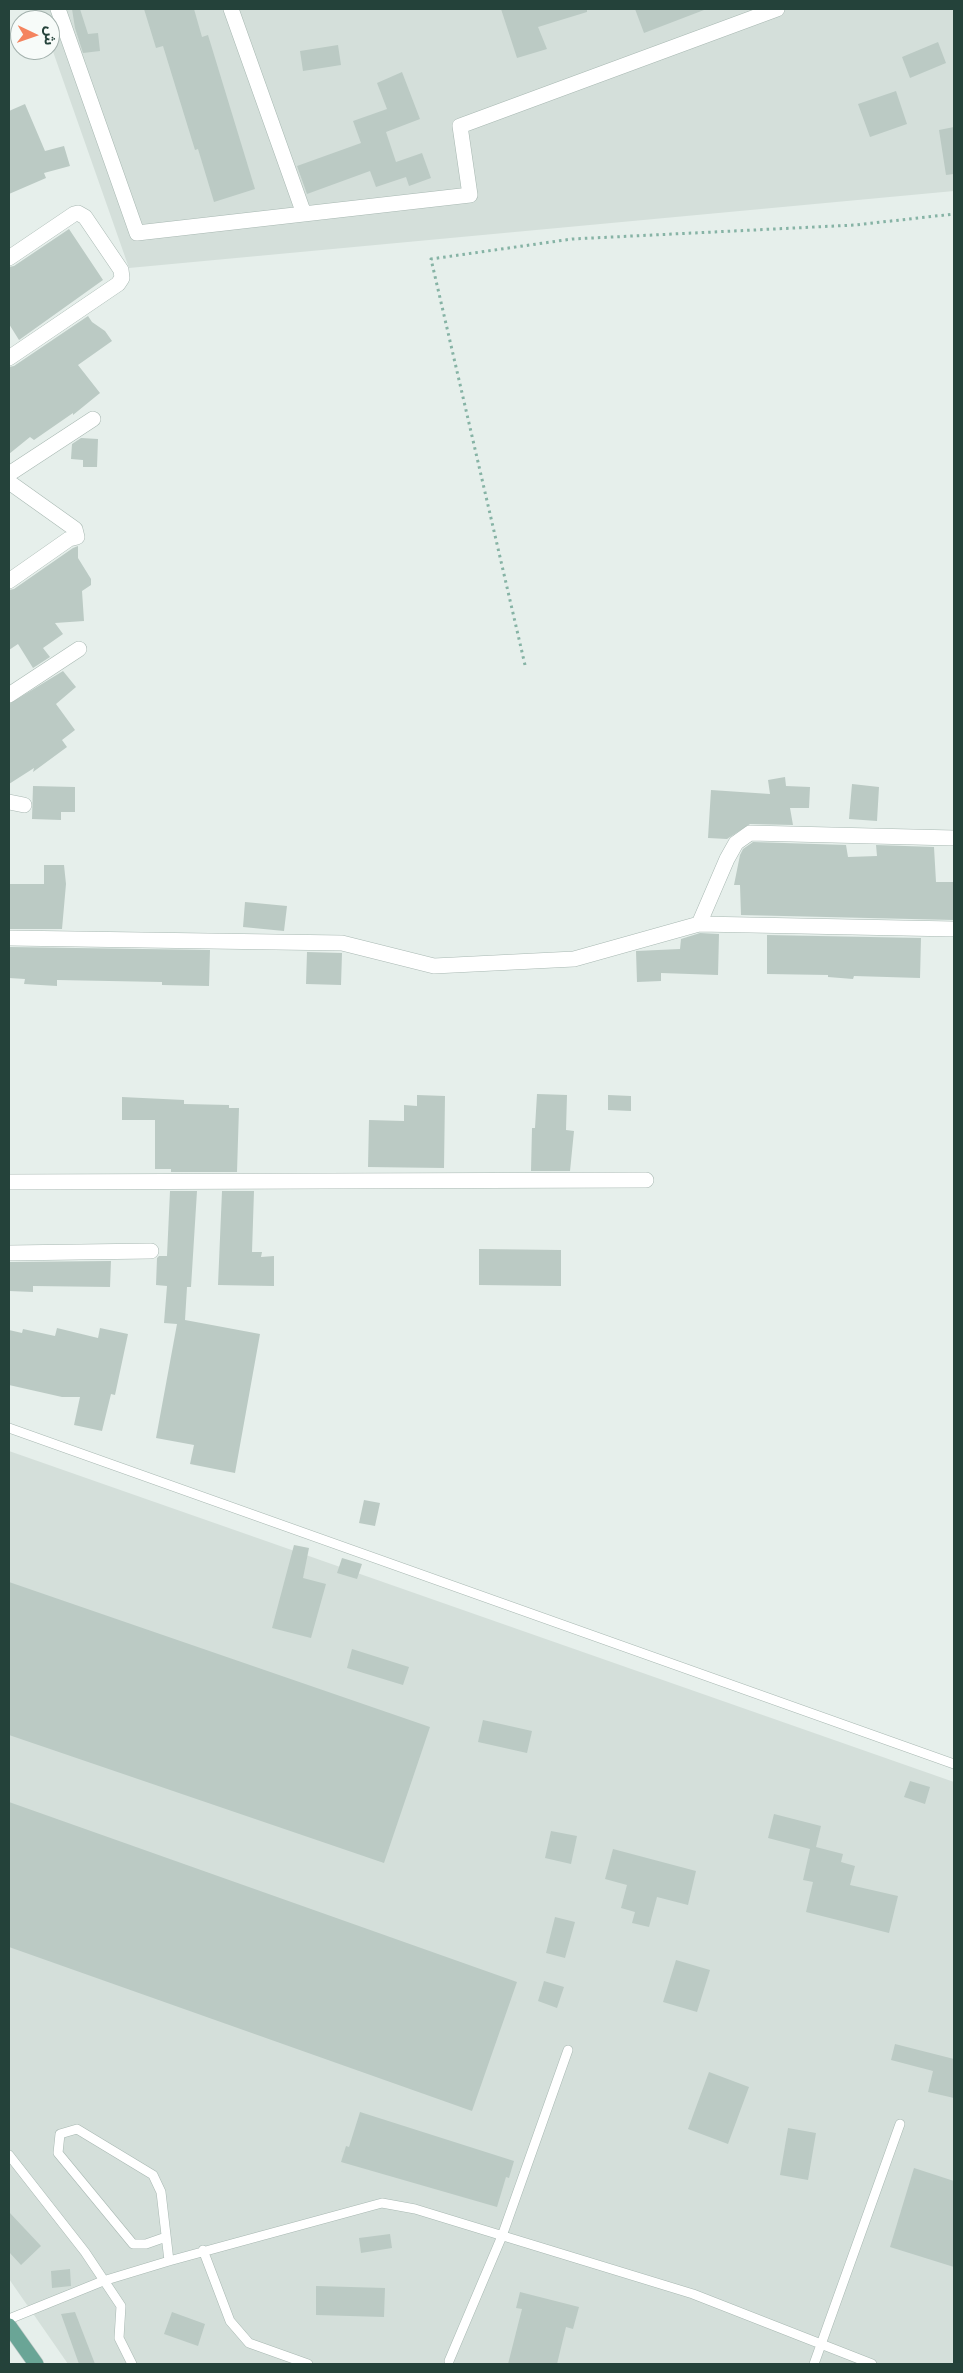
<!DOCTYPE html>
<meta charset="utf-8">
<style>
body{margin:0}
#map{position:relative;width:963px;height:2373px;overflow:hidden;background:#e6efeb;font-family:Signika,"Noto Sans Arabic",sans-serif}
canvas{display:block}
.frame{position:absolute;inset:0;border:10px solid #24423a;pointer-events:none}
.north{position:absolute;left:10px;top:10px;width:50px;height:50px;box-sizing:border-box;background:#f7fbf9;border:1px solid #a3b1ad;border-radius:50%;rotate:93deg;font-size:14px;font-weight:700;line-height:20px;text-align:center;color:#24423a}
.north::after{content:'';display:block;margin:auto;width:18px;height:22px;background:#f4845f;clip-path:polygon(50% 0,100% 100%,50% 72%,0 100%)}
</style>
<div id="map">
<canvas width="963" height="2373"></canvas>
<div class="frame"></div>
<div class="north">ش</div>
</div>
<script>
const ctx = document.querySelector('canvas').getContext('2d');
ctx.lineJoin = 'round';
function paint(path, color) { ctx.fillStyle = color; ctx.fill(path, 'evenodd'); }
const shape = rows => new Path2D(rows.map(r => 'M' + r).join(''));
function trace(path, color, width, dash) { ctx.strokeStyle = color; ctx.lineWidth = width; ctx.lineCap = dash ? 'butt' : 'round'; ctx.setLineDash(dash || []); ctx.stroke(path); }
paint(shape([
 [38,9,954,9,954,191,129,268,50,43,50,20,42,20],
 [9,1451,954,1782,954,2364,68,2364,9,2279]
]), '#d4dfda');
paint(shape([
 [72,9,80,9,88,34,98,33,100,51,83,53,75,28],
 [144,9,194,9,202,37,208,35,255,189,214,202,198,149,195,150,163,46,156,48],
 [501,9,587,9,587,12,538,27,547,49,517,58],
 [635,9,704,9,704,10,644,33],
 [938,42,946,63,910,78,902,57],
 [338,45,341,65,303,71,300,51],
 [402,72,420,119,386,132,396,162,422,153,431,178,409,186,406,177,376,187,370,171,307,194,297,166,361,143,353,121,387,109,377,83],
 [896,91,907,124,870,137,858,104],
 [25,104,45,151,64,146,70,166,44,173,46,178,9,194,9,111],
 [954,127,954,174,946,175,939,130],
 [69,229,103,280,19,340,9,324,9,267,14,266],
 [88,316,92,322,105,331,112,341,78,365,100,393,73,415,73,413,34,440,30,437,9,454,9,367,14,366],
 [81,438,98,439,97,467,83,467,83,460,71,459,72,444],
 [78,546,78,558,91,579,91,585,82,591,84,621,55,623,63,634,43,648,50,657,33,668,18,644,9,650,9,590,14,589,73,548],
 [63,671,76,687,56,704,75,730,62,740,67,747,33,772,34,768,9,784,9,704],
 [785,777,786,786,810,787,809,808,790,808,793,825,750,824,727,839,708,838,711,790,770,794,768,780],
 [852,784,879,787,877,821,849,819],
 [33,786,75,787,75,812,61,812,61,820,32,819],
 [753,842,846,845,848,857,877,856,876,845,934,847,936,882,954,882,954,920,741,915,740,885,734,885,740,855,743,849],
 [44,865,64,865,66,884,62,929,9,929,9,884,44,884],
 [245,902,287,906,284,931,243,927],
 [700,933,719,934,718,975,661,973,661,981,637,982,636,951,680,949,681,939],
 [767,935,921,938,920,978,854,976,853,979,828,977,828,975,767,974],
 [9,947,210,950,209,986,162,985,162,982,57,980,57,986,24,984,25,979,9,978],
 [307,952,342,953,341,985,306,984],
 [537,1094,567,1095,566,1130,574,1131,570,1171,531,1171,532,1128,535,1128],
 [417,1095,445,1096,444,1168,368,1167,369,1120,404,1121,404,1105,417,1106],
 [608,1095,631,1096,631,1111,608,1110],
 [122,1097,184,1100,184,1104,229,1105,229,1108,239,1108,237,1172,171,1172,171,1169,155,1169,155,1120,122,1120],
 [170,1191,197,1191,191,1287,187,1287,185,1320,260,1334,235,1473,190,1464,194,1445,156,1438,177,1324,164,1323,167,1286,156,1285,157,1258,159,1256,167,1256],
 [222,1191,254,1191,252,1252,262,1252,261,1257,274,1256,274,1286,218,1285],
 [479,1249,561,1250,561,1286,479,1285],
 [111,1261,110,1287,33,1286,33,1292,9,1291,9,1262],
 [57,1328,98,1338,100,1328,128,1334,115,1395,111,1394,102,1431,74,1425,80,1397,62,1397,9,1385,9,1330,22,1333,23,1329,55,1336],
 [364,1500,380,1503,375,1526,359,1523],
 [294,1545,309,1548,303,1578,326,1584,311,1638,272,1628],
 [342,1558,362,1564,357,1579,337,1573],
 [9,1582,430,1727,384,1863,9,1735],
 [352,1649,409,1667,403,1685,347,1668],
 [483,1720,532,1731,527,1753,478,1742],
 [910,1781,930,1787,925,1804,904,1797],
 [9,1802,517,1982,472,2111,9,1947],
 [774,1814,821,1826,816,1847,843,1854,841,1862,855,1866,850,1885,898,1896,889,1933,806,1912,813,1882,803,1880,810,1849,768,1838],
 [551,1831,577,1836,571,1864,545,1858],
 [613,1849,696,1871,688,1905,657,1897,649,1927,632,1923,635,1912,621,1908,627,1885,605,1879],
 [555,1917,575,1922,565,1958,546,1953],
 [676,1960,710,1970,697,2012,663,2002],
 [544,1981,564,1987,557,2008,538,2001],
 [895,2044,954,2059,954,2098,928,2092,933,2071,891,2060],
 [709,2072,749,2087,728,2144,688,2129],
 [360,2112,514,2161,509,2178,506,2177,497,2207,341,2162,346,2146,349,2147],
 [788,2128,816,2133,808,2180,780,2175],
 [914,2168,954,2181,954,2267,890,2247],
 [9,2212,41,2246,21,2265,9,2252],
 [390,2234,392,2248,361,2253,359,2238],
 [70,2269,71,2286,52,2288,51,2271],
 [316,2286,385,2288,384,2317,316,2315],
 [520,2292,579,2307,573,2329,566,2327,557,2364,508,2364,522,2309,516,2308],
 [75,2312,95,2364,79,2364,61,2314],
 [172,2312,205,2324,198,2346,164,2334]
]), '#bbcac4');
const service = shape([
 [9,1428,954,1764],
 [9,2155,85,2252,121,2306,119,2338,132,2364],
 [166,2237,146,2244,133,2244,58,2153,60,2134,77,2129,153,2175,161,2192,169,2261],
 [203,2250,230,2321,249,2343,308,2364],
 [9,2319,103,2281,169,2261,382,2203,415,2209,693,2294,872,2364],
 [449,2361,502,2236,568,2050],
 [814,2364,900,2124]
]);
const minor = shape([
 [58,9,137,233,470,195,460,126,777,9],
 [231,9,304,214],
 [9,258,74,214,78,213,85,217,121,270,122,278,118,284,9,358],
 [9,474,93,419],
 [9,482,75,529,77,537,69,539,9,581],
 [9,695,79,649],
 [9,802,24,805],
 [699,924,727,859,736,843,750,833,954,838],
 [9,938,342,943,434,966,574,959,699,924,954,929],
 [9,1182,646,1180],
 [9,1253,151,1251]
]);
const primary = shape([
 [9,2326,36,2364]
]);
trace(service, '#a8b8b2', 10);
trace(minor, '#a8b8b2', 16);
trace(primary, '#c2cac8', 16);
trace(shape([
 [525,665,431,259,572,239,855,225,954,214]
]), '#86b3a5', 3, [2.5, 4]);
trace(service, '#fff', 9);
trace(minor, '#fff', 15);
trace(primary, '#6aa596', 15);
</script>
